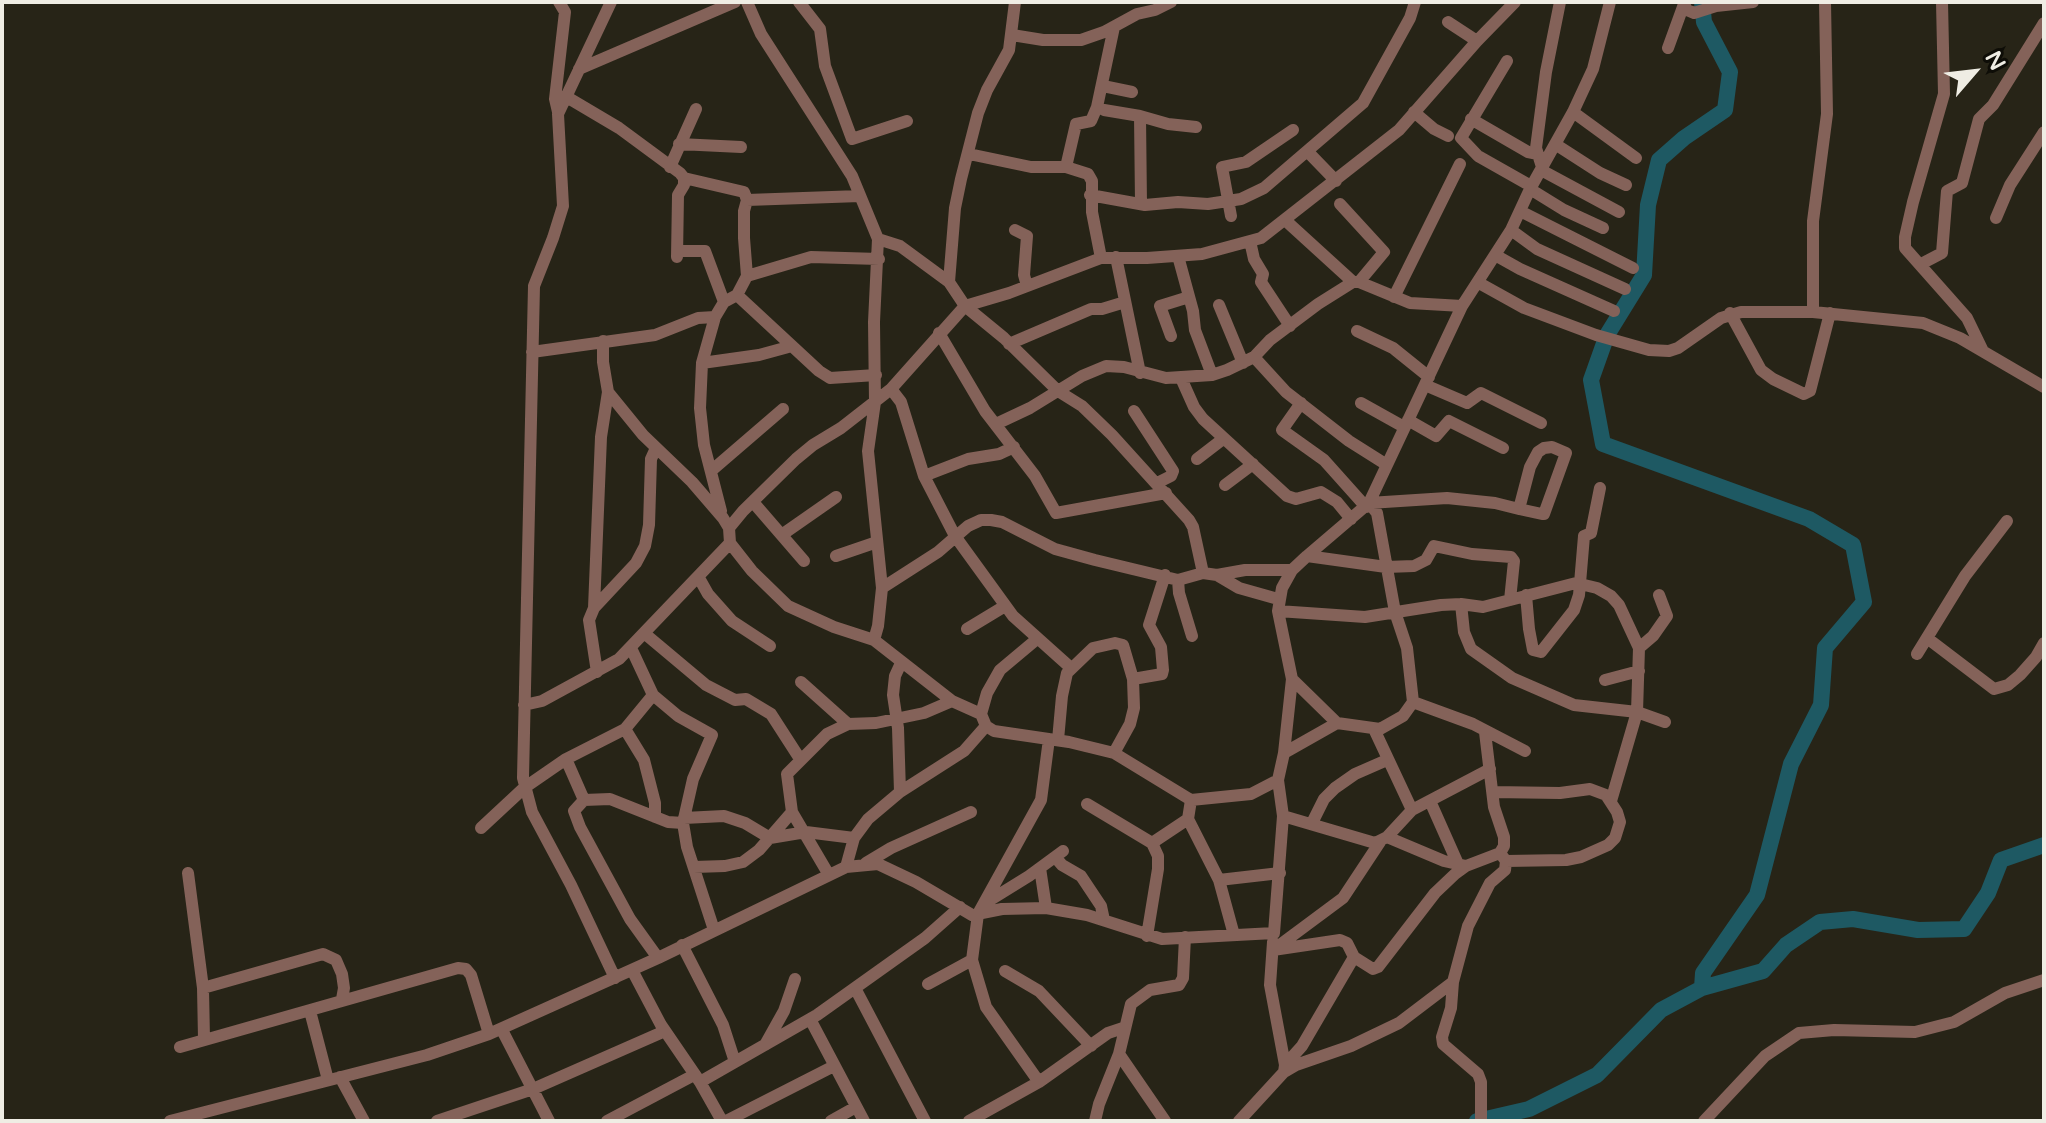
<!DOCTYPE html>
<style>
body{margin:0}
#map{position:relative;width:2046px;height:1123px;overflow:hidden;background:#272417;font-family:"Varela Round",sans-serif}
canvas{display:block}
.frame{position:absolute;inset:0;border:4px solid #efede4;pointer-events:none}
.north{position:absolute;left:1934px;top:32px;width:80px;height:80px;-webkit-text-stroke:6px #0e0d07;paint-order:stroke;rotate:62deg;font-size:22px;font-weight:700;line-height:32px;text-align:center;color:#efede4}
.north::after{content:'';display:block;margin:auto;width:28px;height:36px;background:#efede4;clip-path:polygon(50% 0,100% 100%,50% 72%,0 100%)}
</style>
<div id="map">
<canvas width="2046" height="1123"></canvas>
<div class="frame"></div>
<div class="north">N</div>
</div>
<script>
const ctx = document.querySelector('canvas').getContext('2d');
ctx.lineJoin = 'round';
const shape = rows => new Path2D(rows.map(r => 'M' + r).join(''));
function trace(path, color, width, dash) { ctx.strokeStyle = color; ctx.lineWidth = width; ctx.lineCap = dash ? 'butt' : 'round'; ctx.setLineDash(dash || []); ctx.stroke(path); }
trace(shape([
 [1702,988,1703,973,1757,895,1791,764,1821,705,1825,648,1864,602,1853,545,1809,519,1603,444,1591,380,1607,335,1644,275,1648,205,1659,160,1684,138,1725,110,1730,72,1704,22,1702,2],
 [1477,1121,1529,1109,1597,1075,1661,1010,1702,988,1763,971,1786,945,1820,922,1853,919,1918,930,1964,929,1988,893,2001,860,2044,845]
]), '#1e5963', 16);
trace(shape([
 [611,2,558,114,563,206,553,238,534,286,523,778,532,812,571,885,615,978],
 [747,2,761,34,852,176,878,239,874,322,875,402,868,451,882,588,878,626,874,640],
 [799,2,820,29,825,66,852,139,907,121],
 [1683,2,1687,10,1694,13,1716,6,1753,2],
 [1942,2,1944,94,1913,202,1905,237,1905,248,1967,318,1983,351],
 [1448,22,1477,41],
 [1012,35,1043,40,1081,40,1104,32,1137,14,1155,10,1171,2],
 [1668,48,1684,4],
 [1507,61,1461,138,1478,156,1531,186],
 [579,69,735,2],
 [1103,86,1132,92],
 [565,96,619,128,680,173,684,178,744,192,747,200],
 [1104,110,1140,116,1168,124,1196,127],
 [558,112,555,99,565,12,559,2],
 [1414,112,1434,129,1448,136],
 [1573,112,1636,158],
 [1140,116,1141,204],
 [1471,119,1528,152,1538,154],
 [679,144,741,147],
 [1555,144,1600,173,1626,185],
 [1308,152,1336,181],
 [969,154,1031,167,1066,167,1088,174,1092,181,1092,212,1101,258],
 [670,167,696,109],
 [1066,167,1076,124,1091,121,1097,107,1114,27],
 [1542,167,1536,148,1546,72,1560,2],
 [1541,170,1619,212],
 [1530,189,1564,210,1603,228],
 [1090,195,1145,205,1178,202,1208,204,1241,199,1264,188,1363,103,1410,18,1415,2],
 [1340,204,1384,252,1359,282],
 [1520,211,1633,268],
 [1231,216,1222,167,1246,162,1293,130],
 [1996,218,2010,185,2044,132],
 [1285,220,1353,282],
 [1015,230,1027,236,1024,275,1027,286],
 [1511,230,1537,249,1625,289],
 [878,239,900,246,949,282,965,306,1004,338,1058,391,1082,406,1112,435,1189,520,1193,527,1203,573],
 [1250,241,1254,259,1263,274,1261,282,1290,326],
 [678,251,705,251,724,302],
 [1495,255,1520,269,1614,311],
 [1178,256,1193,311,1195,330,1212,375],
 [677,257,678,195,684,185,684,178],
 [1116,257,1140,373],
 [1921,264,1942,253,1947,191,1962,183,1979,119,1993,105,2044,23],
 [747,276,811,257,879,259],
 [949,282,955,208,961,179,978,113,987,90,1009,50,1015,2],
 [1479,283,1524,308,1596,335,1649,350,1669,351,1678,348,1721,318,1741,312,1813,312,1923,323,1960,338,2044,387],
 [737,295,819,371,830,378,876,375],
 [1394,297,1460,164],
 [1219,305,1243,363],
 [1813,312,1813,221,1827,114,1825,2],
 [1730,313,1761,370,1773,379,1804,394,1810,391,1830,313],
 [1357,331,1393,348,1429,377],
 [939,333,985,411,1035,476,1056,513,1166,493],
 [1171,336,1160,306,1189,297],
 [1009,344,1091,309,1102,309,1125,302],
 [532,352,655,335,698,318,715,317],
 [1254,357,1286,392,1349,441,1387,465],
 [702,363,759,355,792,346],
 [1181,378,1194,407,1203,419,1287,496,1296,499,1321,492,1337,502,1351,519],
 [1425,385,1467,403,1481,393,1541,423],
 [891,389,901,402,924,476,955,536,1013,616,1071,668],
 [1301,403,1282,430,1324,460,1366,507],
 [1361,403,1404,427],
 [1134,411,1173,471,1171,476,1157,483],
 [1408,420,1436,436,1449,421,1503,448],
 [996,424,1030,408,1082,376,1106,366,1124,367,1166,378,1212,375,1227,370,1254,357,1270,340,1318,304,1353,282,1359,282,1410,303,1462,306],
 [1197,459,1223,439],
 [711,471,783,409],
 [924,476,968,459,999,454,1014,447],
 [1225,485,1253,464],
 [753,502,804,561],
 [721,511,704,445,700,408,702,363,715,317,724,302,737,295,747,276,744,238,744,211,747,200,860,196],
 [729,528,743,511,796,459,813,445,841,428,891,389,965,306,1009,293,1101,258,1147,258,1202,254,1261,238,1399,130,1477,41,1515,2],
 [783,534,836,497],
 [730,543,752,571,788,606,834,627,874,640,952,701,981,714,986,726,994,731,1069,742,1114,753,1191,800,1251,794,1278,780],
 [836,556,877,542],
 [1307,556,1386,567,1414,566,1426,560,1434,546,1472,554,1511,557,1514,561,1510,600],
 [1217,575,1245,570,1292,570],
 [699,578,708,594,732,621,770,646],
 [1178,580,1179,593,1192,636],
 [882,588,938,552,968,526,981,520,991,520,1002,522,1055,549,1095,560,1178,580,1203,573,1217,575,1239,588,1278,599],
 [1526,595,1529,629,1533,650,1541,652,1574,610,1579,595,1584,536,1591,533,1600,488],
 [1461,604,1464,632,1471,649,1512,678,1574,705,1637,712,1665,722],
 [594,608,601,437,608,392],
 [1278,611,1365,617,1441,605,1461,604,1483,607,1576,583,1597,588,1611,596,1619,605,1639,648,1637,712,1611,801],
 [967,629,1005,606],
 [644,633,706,685,735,700,746,699,771,714,800,759],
 [1927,638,1994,689,2008,685,2020,675,2036,657,2044,643],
 [631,648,653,695,678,716,712,735,693,779,683,823,687,847,714,930],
 [1639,648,1653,636,1667,616,1659,595],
 [1917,654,1965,576,2007,521],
 [597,672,589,620,594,608,636,563,645,546,649,525,651,459,656,448],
 [1133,679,1162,674,1163,670,1161,647,1149,625,1165,575],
 [1292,679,1337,723,1380,729,1403,716,1413,702,1407,648,1395,612,1377,513,1369,503,1447,498,1495,503,1519,509,1542,514,1544,514,1566,453,1552,447,1544,448,1538,452,1530,467,1519,509],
 [1605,680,1639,671],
 [801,682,848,724],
 [1413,702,1473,724,1525,751],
 [524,705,542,701,619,659,730,543,729,528,723,518,692,482,643,435,608,392,603,362,603,341],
 [981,714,987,693,1000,670,1037,639],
 [625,729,644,760,655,803,655,817],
 [1374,729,1412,810],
 [1058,740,1062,696,1067,673,1093,648,1115,643,1123,645,1133,679,1134,708,1130,724,1114,753],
 [1284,753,1337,723],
 [566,759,584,800],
 [900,792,898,728,893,695,895,676,901,663],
 [1493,792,1560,793,1590,789,1606,795,1617,812,1620,822,1615,838,1608,845,1581,857,1566,860,1506,861,1500,853],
 [1430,801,1458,864],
 [1087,804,1152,843,1158,856,1158,869,1147,936],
 [1283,816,1375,843,1387,837,1412,810,1490,769],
 [684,818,724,816,745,823,770,838,806,832,854,838],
 [1188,819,1219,880,1234,935],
 [1312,823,1324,799,1335,788,1355,774,1387,760],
 [481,828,524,788,566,759,625,729,653,695],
 [1387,837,1444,861,1466,866,1500,853,1504,846,1504,837,1494,807,1485,732],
 [1152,843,1188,819,1191,800],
 [1056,858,1062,865,1081,876,1101,906,1104,920],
 [866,863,891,848,971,812],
 [694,867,725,866,743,862,759,850,792,812],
 [846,867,854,838,868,819,900,792,964,751,986,726],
 [1040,868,1046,908],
 [188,873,203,988,204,1039],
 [829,875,792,812,787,774,827,734,848,724,876,723,924,713,952,701],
 [1219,880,1280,873],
 [987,902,1029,876,1063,851],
 [1273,942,1270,985,1285,1065],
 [682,945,723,1025,735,1062],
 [1354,957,1347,943,1340,940,1273,950,1343,898,1380,842],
 [658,958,630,919,580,827,574,811,584,800,610,799,668,822,683,823],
 [632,970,661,1025,700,1082,722,1121],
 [1005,971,1039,991,1091,1046],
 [928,984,972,960],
 [203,988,323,954,336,960,342,974,344,988,342,999],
 [855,988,925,1121],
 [310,1011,328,1080],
 [810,1019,864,1121],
 [502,1030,549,1121],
 [765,1045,784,1011,795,979],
 [180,1047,458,968,466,969,471,975,489,1034],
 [1119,1054,1165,1121],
 [1284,1072,1296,1065,1351,1046,1399,1023,1453,982],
 [340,1077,364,1121],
 [700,1082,817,1015,925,938,960,907],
 [1039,1082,986,1007,972,960,978,914,1041,800,1049,739],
 [170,1121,427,1055,489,1034,658,958,846,867,878,864,916,882,972,915,1002,909,1046,908,1087,915,1162,939,1274,933,1283,816,1278,780,1284,753,1292,679,1278,611,1282,588,1292,570,1307,556,1369,503,1462,306,1511,230,1530,189,1573,112,1593,69,1610,2],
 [437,1121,533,1089,665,1031],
 [607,1121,694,1075],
 [726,1121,834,1066],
 [831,1121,856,1107],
 [969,1121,1039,1082,1108,1033,1123,1028],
 [1095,1121,1099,1104,1119,1054,1131,1004,1150,990,1179,985,1183,978,1185,937],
 [1239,1121,1284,1072,1285,1065,1302,1046,1354,957,1373,969,1378,967,1435,893,1455,874,1466,866],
 [1481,1121,1481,1082,1478,1074,1443,1044,1442,1037,1451,1008,1453,982,1468,926,1490,883,1505,870,1506,861],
 [1704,1121,1765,1056,1799,1033,1834,1030,1915,1032,1954,1022,2005,993,2044,980]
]), '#846259', 12);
</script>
